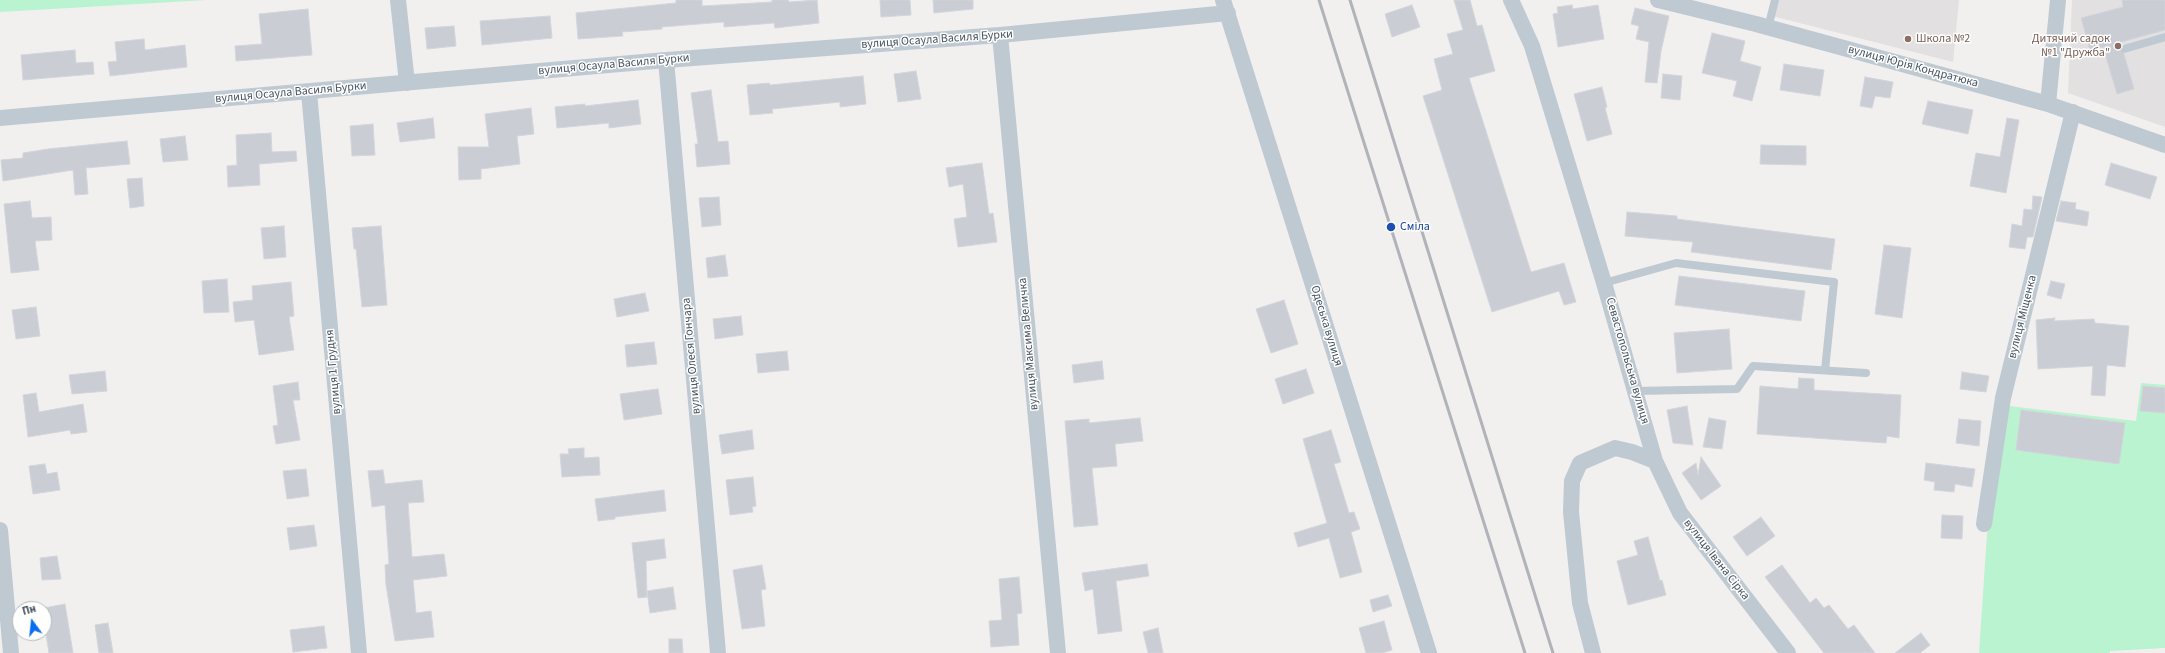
<!DOCTYPE html>
<meta charset="utf-8">
<style>
body{margin:0}
#map{position:relative;width:2165px;height:653px;overflow:hidden;background:#f2efef;font-family:"Source Sans 3",sans-serif}
canvas{display:block}
.north{position:absolute;left:12px;top:601px;width:40px;height:40px;box-sizing:border-box;background:#fff;border:1px solid #b5babf;border-radius:50%;rotate:345deg;font-size:11px;font-weight:700;line-height:16px;text-align:center;color:#45525e}
.north::after{content:'';display:block;margin:auto;width:14px;height:18px;background:#096cf1;clip-path:polygon(50% 0,100% 100%,50% 72%,0 100%)}
</style>
<div id="map">
<canvas width="2165" height="653"></canvas>
<div class="north">Пн</div>
</div>
<script>
const ctx = document.querySelector('canvas').getContext('2d');
ctx.lineJoin = 'round';
function paint(path, color) { ctx.fillStyle = color; ctx.fill(path, 'evenodd'); }
const shape = rows => new Path2D(rows.map(r => 'M' + r).join(''));
function trace(path, color, width, dash) { ctx.strokeStyle = color; ctx.lineWidth = width; ctx.lineCap = dash ? 'butt' : 'round'; ctx.setLineDash(dash || []); ctx.stroke(path); }
function drawText(font, color, halo, rows, align = 'center') {
  ctx.font = font + ' "Source Sans 3",sans-serif'; ctx.lineWidth = 3; ctx.setLineDash([]); ctx.textBaseline = 'middle'; ctx.strokeStyle = halo; ctx.fillStyle = color; for (const [text, x, y, turn = 0] of rows) {
    ctx.save(); ctx.translate(x, y); ctx.rotate((+turn || 0) * Math.PI / 180); ctx.textAlign = isNaN(turn) ? turn : align; if (halo) ctx.strokeText(text, 0, 0); ctx.fillText(text, 0, 0); ctx.restore();
  }
}
paint(shape([
 [1771,0,1959,0,1953,62,1768,15],
 [2072,0,2165,0,2165,127,2068,93]
]), '#e3e0e1');
paint(shape([
 [0,0,207,0,0,12],
 [2141,383,2165,385,2165,648,2110,651,2110,653,1979,653,1987,534,2009,406,2136,421]
]), '#b9f3d0');
const building = shape([
 [676,0,702,0,702,6,772,2,772,0,788,0,789,2,817,0,819,23,775,28,774,23,724,27,724,22,662,27,662,29,622,32,623,36,578,39,576,13,676,3,676,0],
 [880,0,910,0,911,15,881,17,880,0],
 [933,0,973,0,973,9,934,13,933,0],
 [1454,0,1470,0,1477,26,1482,25,1495,71,1469,78,1531,272,1564,263,1576,302,1564,305,1559,291,1492,312,1423,96,1442,90,1434,59,1453,54,1447,34,1463,30,1454,0],
 [2122,0,2165,0,2165,30,2121,42,2119,50,2124,54,2134,89,2117,94,2103,47,2090,50,2081,18,2123,7,2122,0],
 [1412,5,1420,27,1392,37,1385,14,1412,5],
 [1572,5,1573,9,1598,5,1604,39,1558,47,1553,14,1558,13,1557,7,1572,5],
 [1635,8,1669,16,1661,51,1657,83,1645,82,1649,42,1636,39,1639,26,1631,24,1635,8],
 [308,9,312,55,236,61,235,46,262,44,259,14,308,9],
 [550,16,552,38,482,45,480,21,550,16],
 [454,26,456,46,427,49,425,28,454,26],
 [1712,33,1745,41,1740,61,1761,67,1752,101,1733,96,1737,81,1702,73,1712,33],
 [144,39,145,50,185,45,187,67,110,76,108,62,117,61,115,42,144,39],
 [75,50,76,63,93,62,94,74,23,80,21,55,75,50],
 [1784,64,1824,70,1820,96,1780,90,1784,64],
 [916,71,921,99,898,102,894,74,916,71],
 [1663,74,1682,76,1680,100,1661,98,1663,74],
 [863,76,866,104,840,107,840,102,772,109,773,113,750,115,747,85,769,83,770,85,863,76],
 [1865,77,1893,82,1890,98,1875,96,1872,108,1860,106,1865,77],
 [1602,87,1607,107,1605,108,1612,134,1587,141,1574,94,1602,87],
 [711,90,718,142,728,141,730,164,697,167,695,144,698,144,691,93,711,90],
 [638,100,641,124,609,128,609,123,557,128,555,107,585,104,585,106,638,100],
 [1928,101,1973,110,1968,134,1922,124,1928,101],
 [531,108,534,134,517,136,520,164,481,169,481,179,459,180,458,147,489,147,485,114,531,108],
 [433,118,435,138,400,142,397,123,433,118],
 [2007,118,2019,120,2006,193,1970,186,1976,153,2000,157,2007,118],
 [373,124,375,155,352,156,350,126,373,124],
 [271,133,272,152,296,151,297,161,259,164,260,185,228,187,227,166,237,165,236,135,271,133],
 [185,136,188,160,163,162,160,139,185,136],
 [127,141,130,164,86,168,88,194,75,195,73,170,3,181,1,160,23,158,23,153,48,149,127,141],
 [1761,145,1806,146,1806,165,1760,164,1761,145],
 [982,163,989,214,993,213,997,242,958,247,954,219,967,217,963,184,949,187,946,168,982,163],
 [2111,163,2157,177,2150,199,2105,185,2111,163],
 [142,178,144,206,130,208,127,179,142,178],
 [2033,196,2042,197,2033,237,2027,237,2025,249,2009,247,2012,224,2022,226,2024,209,2032,210,2033,196],
 [719,197,721,225,702,227,699,198,719,197],
 [30,201,32,218,51,217,52,240,35,241,39,270,11,273,4,204,30,201],
 [2061,201,2076,203,2075,209,2089,212,2087,226,2056,221,2061,201],
 [1627,212,1677,216,1677,219,1835,239,1831,270,1691,252,1693,242,1625,236,1627,212],
 [284,226,286,257,264,259,261,228,284,226],
 [381,226,387,305,362,307,356,249,354,249,352,228,381,226],
 [1884,245,1911,248,1902,318,1875,314,1884,245],
 [725,255,728,276,708,278,706,258,725,255],
 [1679,276,1805,291,1801,321,1675,305,1679,276],
 [227,279,229,312,204,313,202,281,227,279],
 [2051,281,2065,284,2061,299,2047,295,2051,281],
 [291,282,294,316,289,317,294,350,259,355,254,320,235,322,233,302,253,300,252,286,291,282],
 [645,293,649,311,617,317,614,299,645,293],
 [1284,300,1298,344,1271,353,1256,309,1284,300],
 [36,307,40,336,16,339,12,310,36,307],
 [741,316,743,335,715,339,713,319,741,316],
 [2055,318,2054,321,2094,319,2095,323,2129,326,2125,367,2107,365,2105,396,2091,395,2093,366,2038,369,2036,320,2055,318],
 [1729,329,1732,369,1677,373,1674,333,1729,329],
 [654,342,657,364,627,367,625,345,654,342],
 [787,351,789,370,758,373,756,354,787,351],
 [1102,361,1104,379,1074,383,1072,365,1102,361],
 [1306,369,1314,393,1283,404,1275,379,1306,369],
 [105,371,107,391,72,394,69,375,105,371],
 [1962,372,1989,376,1986,392,1960,389,1962,372],
 [1799,378,1814,379,1814,390,1901,395,1899,438,1887,436,1886,443,1757,434,1760,386,1798,389,1799,378],
 [298,382,300,400,293,400,300,440,276,444,273,426,278,425,273,386,298,382],
 [2143,386,2165,388,2165,413,2140,411,2143,386],
 [658,389,662,414,624,420,620,394,658,389],
 [36,393,39,412,83,404,87,432,71,434,70,430,28,437,23,395,36,393],
 [1687,406,1693,445,1673,443,1667,410,1687,406],
 [2021,410,2125,423,2119,464,2016,450,2021,410],
 [1140,418,1143,441,1115,444,1117,466,1092,468,1098,525,1074,527,1065,421,1089,419,1089,423,1140,418],
 [1709,418,1726,421,1722,449,1703,447,1709,418],
 [1959,419,1981,421,1979,446,1956,443,1959,419],
 [752,430,754,449,722,454,719,435,752,430],
 [1331,430,1341,462,1334,464,1349,513,1354,512,1360,529,1351,532,1362,572,1340,578,1329,538,1298,547,1294,533,1327,523,1303,439,1331,430],
 [584,448,584,458,599,457,600,475,562,477,560,454,569,454,568,449,584,448],
 [1701,457,1721,486,1701,500,1682,473,1696,463,1698,475,1701,457],
 [1926,463,1975,469,1972,487,1955,484,1954,492,1934,490,1935,482,1924,480,1926,463],
 [45,464,47,474,57,472,60,490,33,494,29,466,45,464],
 [306,469,309,496,287,499,283,471,306,469],
 [383,470,385,484,422,480,424,502,408,503,412,557,444,554,447,576,413,580,416,613,431,611,434,637,395,641,386,585,385,565,389,564,385,505,372,507,368,471,383,470],
 [753,477,756,506,752,507,753,512,730,515,726,480,753,477],
 [664,490,666,511,615,517,615,519,598,521,595,499,664,490],
 [1942,515,1963,516,1962,539,1941,538,1942,515],
 [1761,517,1775,536,1747,556,1733,537,1761,517],
 [314,525,317,546,290,550,287,528,314,525],
 [1648,537,1660,581,1662,580,1666,595,1628,605,1617,561,1638,555,1634,541,1648,537],
 [664,539,666,558,646,561,647,597,638,598,632,543,664,539],
 [57,556,61,579,42,580,40,558,57,556],
 [1147,564,1149,576,1116,581,1122,631,1098,634,1093,589,1085,591,1082,573,1147,564],
 [762,565,766,589,761,590,765,626,742,629,733,570,762,565],
 [1782,565,1810,603,1816,598,1824,608,1829,605,1848,629,1854,625,1875,653,1824,653,1765,577,1782,565],
 [1019,577,1022,613,1017,614,1019,645,991,647,989,621,1002,620,999,579,1019,577],
 [673,587,676,609,650,613,647,591,673,587],
 [1388,595,1392,606,1373,612,1370,600,1388,595],
 [65,604,73,653,49,653,44,622,44,608,65,604],
 [1384,621,1392,650,1382,653,1366,653,1359,628,1384,621],
 [108,623,113,653,99,653,95,625,108,623],
 [324,626,327,648,293,652,290,630,324,626],
 [1158,628,1163,653,1148,653,1143,632,1158,628],
 [1921,633,1930,645,1920,653,1895,653,1921,633],
 [669,639,682,639,683,653,669,653,669,639]
]);
paint(building, '#caced4');
trace(building, '#d2d5db', 1);
trace(shape([
 [1768,28,1775,0],
 [2124,49,2165,37],
 [1604,283,1676,263,1834,282,1825,370],
 [1635,391,1737,389,1753,366,1866,373]
]), '#bec9d2', 8);
trace(shape([
 [398,0,407,83],
 [1223,0,1429,653],
 [1511,0,1532,46,1604,283,1655,461,1632,452,1615,448,1580,463,1572,481,1571,512,1580,603,1593,653],
 [1658,0,1756,24,2048,104,2165,145],
 [1000,35,1058,653],
 [666,60,718,653],
 [309,92,359,653],
 [2048,104,2058,0],
 [0,118,666,60,1000,35,1228,13],
 [1655,461,1680,513,1788,653],
 [1984,524,2003,398,2073,112],
 [0,530,11,653]
]), '#bec9d2', 16);
trace(shape([
 [1319,0,1525,653],
 [1350,0,1553,653]
]), '#b0b4ba', 3);
for (const [x, y, r, color] of [
 [1908,39,4,"#8d6e63"],
 [2118,46,4,"#8d6e63"],
 [1391,227,5,"#1a4fb4"]
]) { const dot = new Path2D(); dot.arc(x, y, r, 0, 2 * Math.PI); ctx.fillStyle = color; ctx.fill(dot); trace(dot, '#fff', 1.5); }
drawText('12px', '#785e54', '#fff', [
 ["Школа №2",1916,39],
 ["Дитячий садок",2110,39,"right"],
 ["№1 \"Дружба\"",2110,53,"right"]
], 'left');
drawText('12px', '#45525e', '#fff', [
 ["вулиця Осаула Василя Бурки",937,40,-4],
 ["вулиця Осаула Василя Бурки",614,65,-5],
 ["вулиця Юрія Кондратюка",1913,67,15],
 ["вулиця Осаула Василя Бурки",291,93,-5],
 ["вулиця Міщенка",2023,317,-76],
 ["Одеська вулиця",1326,326,73],
 ["вулиця Максима Величка",1029,344,-95],
 ["вулиця Олеся Гончара",692,356,-95],
 ["Севастопольська вулиця",1627,361,74],
 ["вулиця 1 Грудня",334,372,-95],
 ["вулиця Івана Сірка",1716,560,52]
]);
drawText('12px', '#164399', '#fff', [
 ["Сміла",1400,227]
], 'left');
</script>
